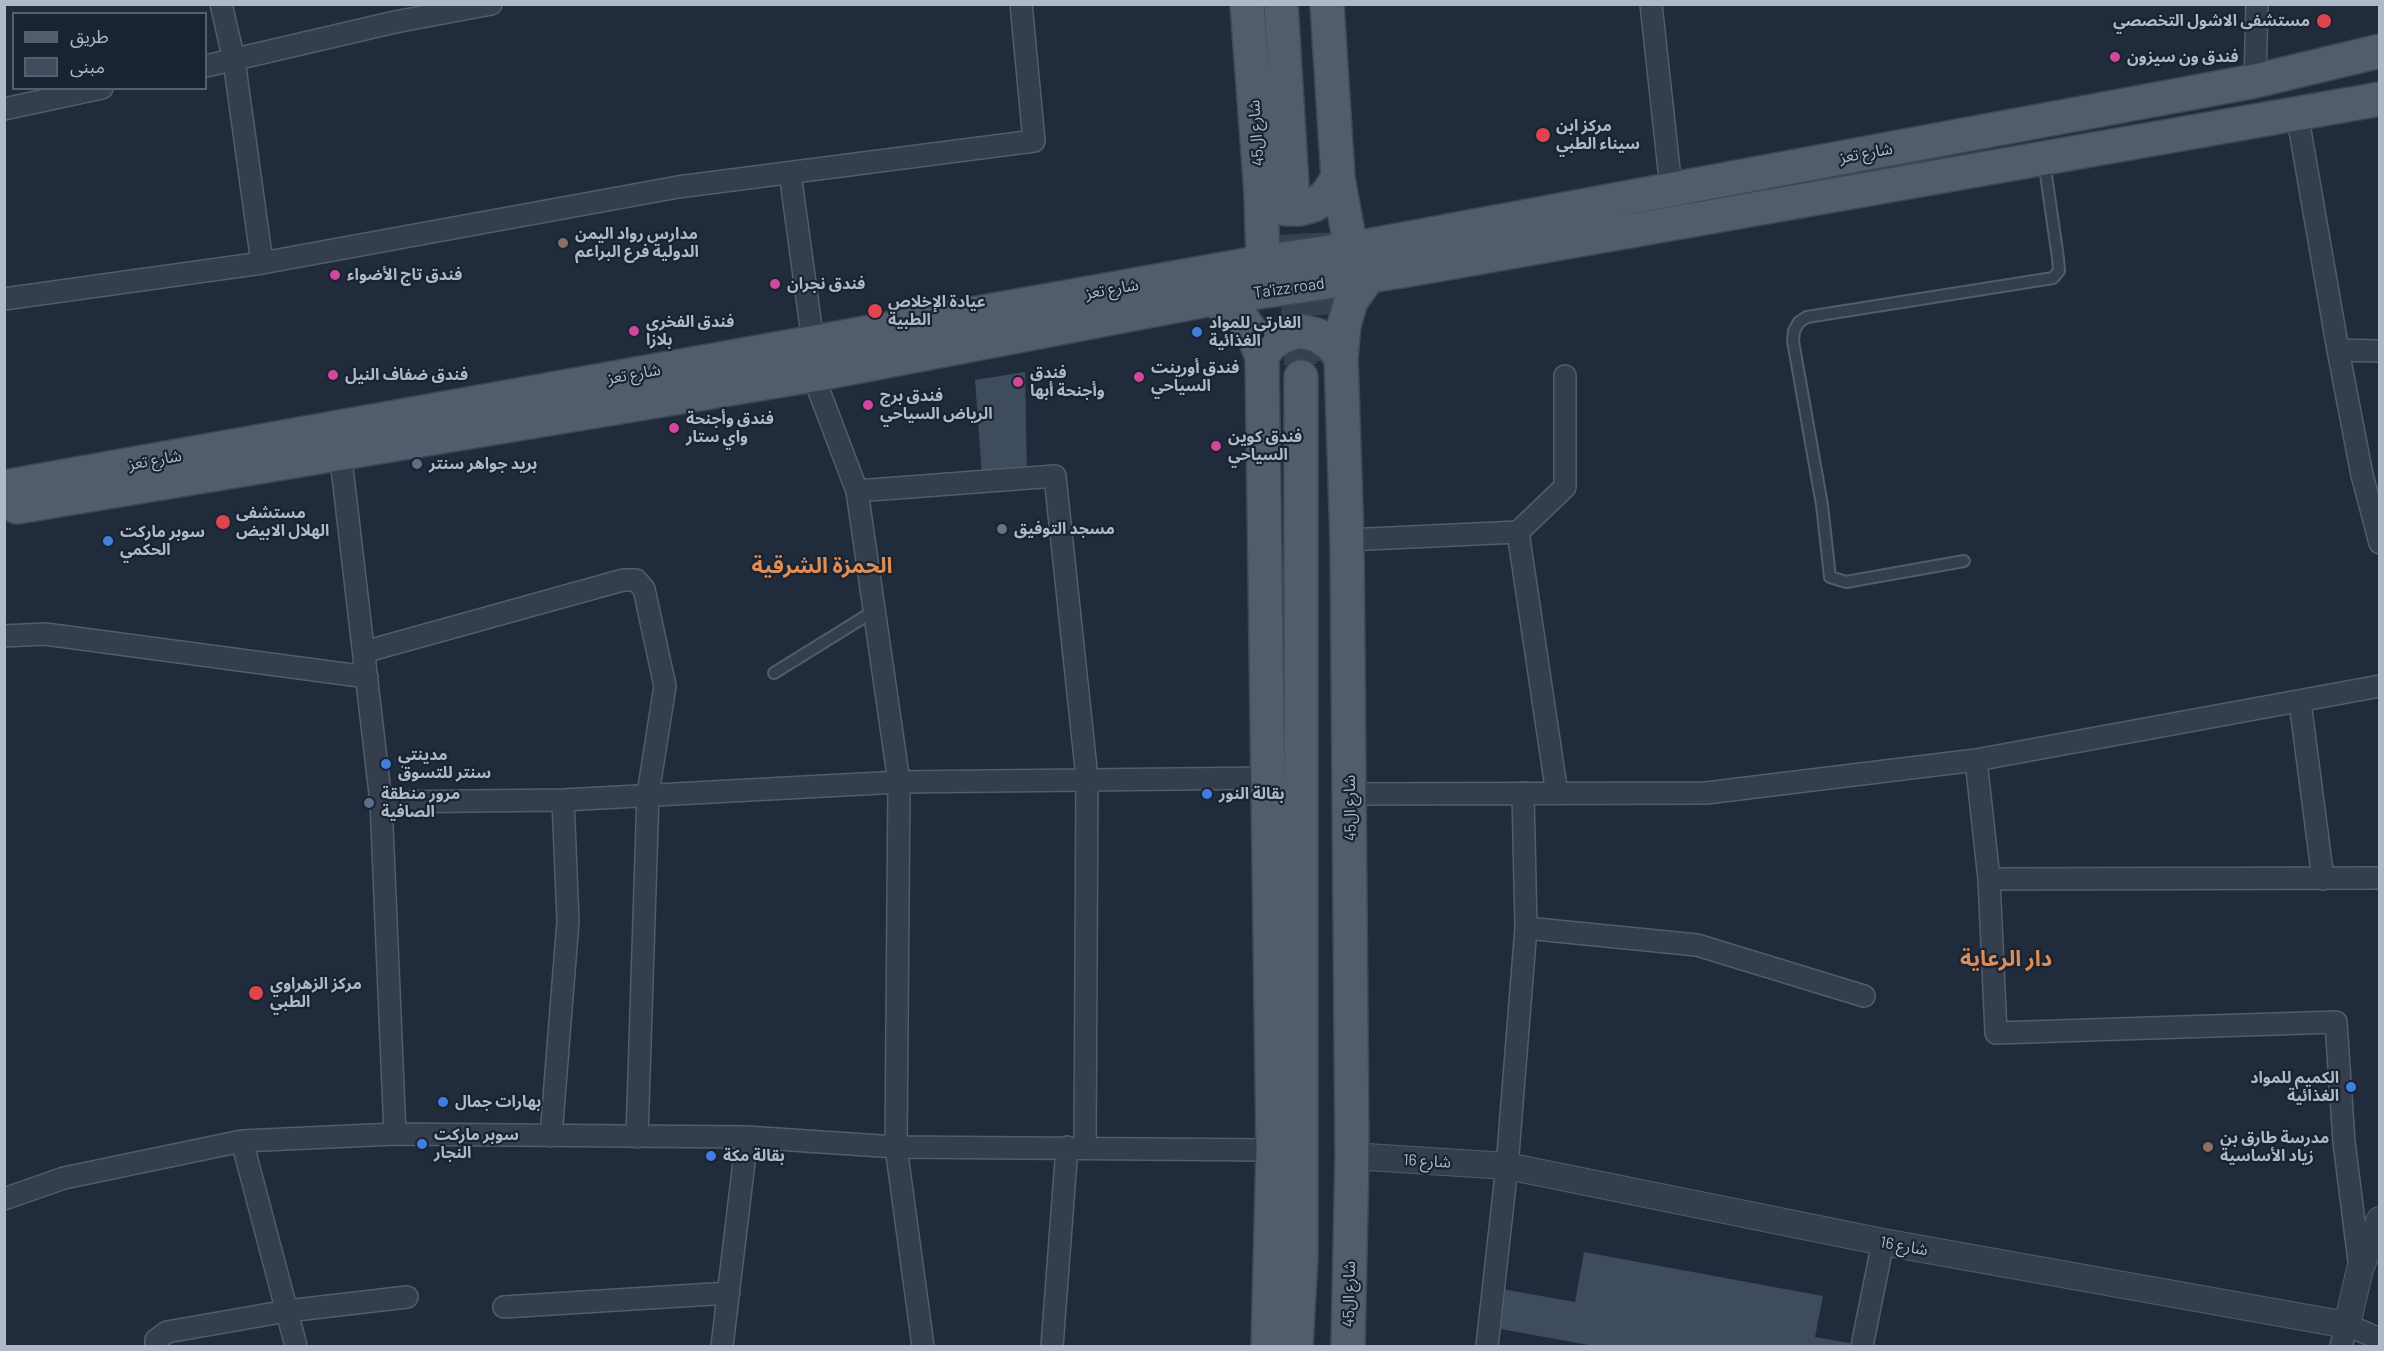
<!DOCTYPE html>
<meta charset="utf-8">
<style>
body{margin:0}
#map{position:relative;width:2384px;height:1351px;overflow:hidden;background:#202c3c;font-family:Barlow,"Noto Sans Arabic",sans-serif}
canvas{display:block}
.frame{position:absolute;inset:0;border:6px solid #afb9c8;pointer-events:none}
.legend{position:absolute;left:12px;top:12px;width:195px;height:78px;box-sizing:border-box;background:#192331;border:2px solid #555f6d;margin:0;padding:8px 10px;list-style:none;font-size:18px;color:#afb9c8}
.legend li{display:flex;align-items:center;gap:12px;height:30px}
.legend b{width:30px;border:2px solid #555f6d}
</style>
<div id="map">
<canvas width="2384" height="1351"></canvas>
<div class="frame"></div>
<ul class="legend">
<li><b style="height:8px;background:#515d6c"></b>طريق</li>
<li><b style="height:16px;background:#3e4c5e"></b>مبنى</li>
</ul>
</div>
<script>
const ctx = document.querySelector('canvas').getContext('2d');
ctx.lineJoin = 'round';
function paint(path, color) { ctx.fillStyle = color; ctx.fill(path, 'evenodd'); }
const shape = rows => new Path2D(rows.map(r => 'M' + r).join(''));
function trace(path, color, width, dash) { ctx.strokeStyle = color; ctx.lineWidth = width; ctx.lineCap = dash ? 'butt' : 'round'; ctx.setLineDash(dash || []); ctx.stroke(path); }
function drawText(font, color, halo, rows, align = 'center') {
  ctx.font = font + ' Barlow,"Noto Sans Arabic",sans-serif'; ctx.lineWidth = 4.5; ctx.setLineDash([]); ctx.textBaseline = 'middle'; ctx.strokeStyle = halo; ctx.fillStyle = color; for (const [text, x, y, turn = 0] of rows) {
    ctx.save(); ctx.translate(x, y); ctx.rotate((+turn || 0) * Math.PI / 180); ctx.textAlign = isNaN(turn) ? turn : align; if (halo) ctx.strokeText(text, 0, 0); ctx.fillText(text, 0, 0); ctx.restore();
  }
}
paint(shape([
 [1025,372,1027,475,982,475,975,380],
 [1584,1252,1823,1296,1815,1337,1855,1344,1855,1346,1594,1346,1495,1328,1502,1289,1575,1302]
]), '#3e4c5e');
trace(shape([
 [1316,184,1323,361],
 [1292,185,1301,377]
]), '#354151', 33, [33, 16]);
const service = shape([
 [1964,561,1846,582,1830,577,1822,505,1793,341,1794,331,1799,322,1807,317,2053,278,2059,271,2058,258,2044,161],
 [774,673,874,611]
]);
const minor = shape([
 [221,4,234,60,262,263],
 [1651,4,1671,188],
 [206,66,395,22,491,4],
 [2255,81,2257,4],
 [4,109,102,88],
 [2297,113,2338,350,2362,475,2380,543],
 [790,173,813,342],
 [4,299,262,263,678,187,1034,141,1021,4],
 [2338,350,2380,351],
 [813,375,857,491,899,782,896,1147,923,1346],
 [339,442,381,802,395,1134],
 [857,491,1055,476,1087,778,1085,1147],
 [1518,532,1565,487,1565,376],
 [1347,540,1518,532,1557,794],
 [4,636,45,634,367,677],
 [364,652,623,580,636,580,644,589,665,686,648,794,637,1137],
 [2300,702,2323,879],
 [1976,760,1989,879,1996,1033,2336,1022,2344,1142,2360,1269],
 [1350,794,1706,793,1976,760,2380,686],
 [381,802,563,800,899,782,1270,778],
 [1989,879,2380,878],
 [1526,928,1697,945,1864,996],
 [551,1136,568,921,563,800],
 [242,1141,296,1346],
 [4,1199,64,1178,242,1141,395,1134,747,1137,896,1147,1273,1150],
 [504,1307,729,1293],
 [156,1346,156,1340,167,1332,287,1311,407,1297],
 [722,1346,747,1137],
 [1052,1346,1067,1147],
 [1487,1346,1507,1166,1526,928,1523,793],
 [1862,1346,1883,1242],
 [2341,1346,2347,1325,2380,1339]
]);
const tertiary = shape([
 [1352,1156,1507,1166,1883,1242,2347,1325,2360,1269,2380,1220]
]);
const primary = shape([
 [1247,4,1261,194,1263,262],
 [1281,4,1292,185],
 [1327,4,1338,178,1351,249],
 [1261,194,1272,203,1286,209,1300,209,1314,205,1326,196,1338,178],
 [1211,299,1238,313,1253,334,1262,357,1273,1150,1268,1346],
 [1262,357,1270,344,1285,335,1301,331,1317,335,1331,344,1341,358],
 [4,487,1263,262,1351,249,2255,81,2380,51],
 [17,507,813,375,1211,299,1402,271,2380,99],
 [1296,1346,1301,1256,1301,377],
 [1348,1346,1352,1156,1347,540,1341,358,1344,325,1351,301,1368,277]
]);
trace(service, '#525c6a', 14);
trace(minor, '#525c6a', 24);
trace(tertiary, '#525c6a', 28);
trace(primary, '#3d4755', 36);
trace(service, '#343e4c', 10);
trace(minor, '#343e4c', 21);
trace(tertiary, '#343e4c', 26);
trace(primary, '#515d6c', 33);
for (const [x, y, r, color] of [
 [2324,21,8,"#e0444e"],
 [2115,57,6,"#d1479c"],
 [1543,135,8,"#e0444e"],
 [563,243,6,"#8d6e63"],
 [335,275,6,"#d1479c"],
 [775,284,6,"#d1479c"],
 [875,311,8,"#e0444e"],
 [634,331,6,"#d1479c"],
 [1197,332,6,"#3f7fe0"],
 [333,375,6,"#d1479c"],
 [1139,377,6,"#d1479c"],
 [1018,382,6,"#d1479c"],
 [868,405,6,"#d1479c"],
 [674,428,6,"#d1479c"],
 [1216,446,6,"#d1479c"],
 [417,464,6,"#5c6f8a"],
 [223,522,8,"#e0444e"],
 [1002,529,6,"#6b7280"],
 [108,541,6,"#3f7fe0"],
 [386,764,6,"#3f7fe0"],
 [1207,794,6,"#3f7fe0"],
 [369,803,6,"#5c6f8a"],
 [256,993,8,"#e0444e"],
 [2351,1087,6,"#3f7fe0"],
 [443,1102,6,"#3f7fe0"],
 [422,1144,6,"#3f7fe0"],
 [2208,1147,6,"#8d6e63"],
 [711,1156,6,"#3f7fe0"]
]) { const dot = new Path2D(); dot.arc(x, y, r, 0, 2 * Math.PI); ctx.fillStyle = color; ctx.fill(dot); trace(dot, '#192331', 2); }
drawText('bold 16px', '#afb9c8', '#192331', [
 ["مستشفى الاشول التخصصي",2310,21,"right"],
 ["فندق ون سيزون",2127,57],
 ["مركز ابن",1556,126],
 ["سيناء الطبي",1556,144],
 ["مدارس رواد اليمن",575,234],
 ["الدولية فرع البراعم",575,252],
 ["فندق تاج الأضواء",347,275],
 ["فندق نجران",787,284],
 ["عيادة الإخلاص",888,302],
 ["الطبية",888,320],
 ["فندق الفخري",646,322],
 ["بلازا",646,340],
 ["الغارتي للمواد",1209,323],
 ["الغذائية",1209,341],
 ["فندق أورينت",1151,368],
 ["السياحي",1151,386],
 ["فندق",1030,373],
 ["وأجنحة أبها",1030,391],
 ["فندق ضفاف النيل",345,375],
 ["فندق برج",880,396],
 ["الرياض السياحي",880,414],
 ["فندق وأجنحة",686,419],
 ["واي ستار",686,437],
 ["فندق كوين",1228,437],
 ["السياحي",1228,455],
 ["بريد جواهر سنتر",429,464],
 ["مستشفى",236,513],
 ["الهلال الابيض",236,531],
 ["مسجد التوفيق",1014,529],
 ["سوبر ماركت",120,532],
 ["الحكمي",120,550],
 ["مدينتي",398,755],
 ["سنتر للتسوق",398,773],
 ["مرور منطقة",381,794],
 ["الصافية",381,812],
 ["بقالة النور",1219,794],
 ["مركز الزهراوي",270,984],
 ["الطبي",270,1002],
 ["الكميم للمواد",2339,1078,"right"],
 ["الغذائية",2339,1096,"right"],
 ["بهارات جمال",455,1102],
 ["سوبر ماركت",434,1135],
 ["النجار",434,1153],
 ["مدرسة طارق بن",2220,1138],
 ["زياد الأساسية",2220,1156],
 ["بقالة مكة",723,1156]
], 'left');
drawText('16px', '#afb9c8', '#192331', [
 ["شارع ال45",1256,133,-94],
 ["شارع تعز",1866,153,-10],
 ["Ta'izz road",1289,288,-8],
 ["شارع تعز",1112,289,-10],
 ["شارع تعز",634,374,-10],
 ["شارع تعز",155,460,-10],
 ["شارع ال45",1350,808,-91],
 ["شارع 16",1427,1161,3],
 ["شارع 16",1904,1246,10],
 ["شارع ال45",1349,1294,-89]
]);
drawText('bold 22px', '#dd8d55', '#192331', [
 ["الحمزة الشرقية",822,566],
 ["دار الرعاية",2006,959]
]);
</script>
